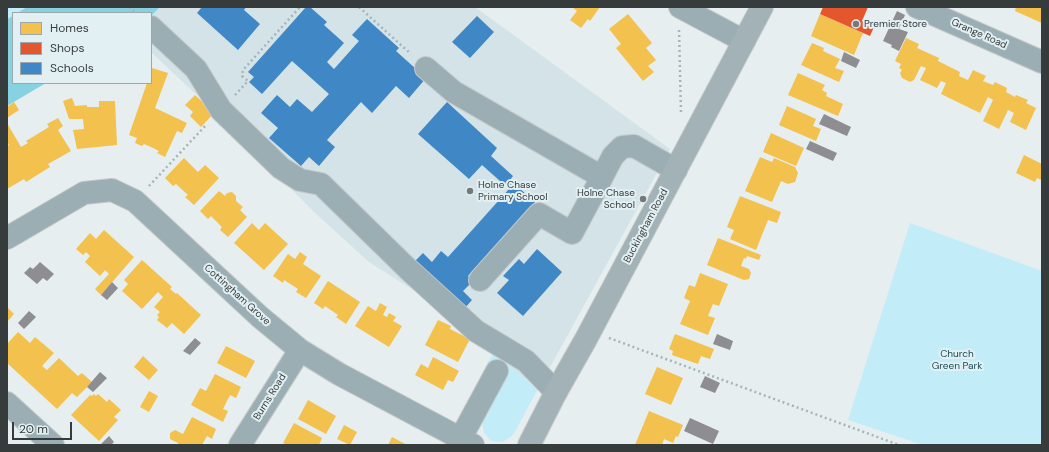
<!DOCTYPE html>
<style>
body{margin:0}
#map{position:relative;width:1049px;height:452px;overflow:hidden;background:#e6eef0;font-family:"DM Sans",sans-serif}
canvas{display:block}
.frame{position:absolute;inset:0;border:8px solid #363b3c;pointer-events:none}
.legend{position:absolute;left:12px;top:12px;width:140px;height:72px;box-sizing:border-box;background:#e3f0f3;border:1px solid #9ea8aa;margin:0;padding:5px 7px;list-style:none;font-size:12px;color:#363b3c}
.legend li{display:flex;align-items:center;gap:8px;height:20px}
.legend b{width:20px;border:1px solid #9ea8aa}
.scale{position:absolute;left:12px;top:422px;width:60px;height:18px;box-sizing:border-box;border:2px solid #363b3c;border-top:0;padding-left:5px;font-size:12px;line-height:14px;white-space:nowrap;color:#363b3c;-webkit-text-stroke:3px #e3f0f3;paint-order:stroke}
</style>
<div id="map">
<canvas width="1049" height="452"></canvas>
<div class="frame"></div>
<ul class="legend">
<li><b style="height:11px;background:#f2c14e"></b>Homes</li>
<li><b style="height:11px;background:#e4572e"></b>Shops</li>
<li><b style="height:11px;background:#3f88c5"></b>Schools</li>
</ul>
<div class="scale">20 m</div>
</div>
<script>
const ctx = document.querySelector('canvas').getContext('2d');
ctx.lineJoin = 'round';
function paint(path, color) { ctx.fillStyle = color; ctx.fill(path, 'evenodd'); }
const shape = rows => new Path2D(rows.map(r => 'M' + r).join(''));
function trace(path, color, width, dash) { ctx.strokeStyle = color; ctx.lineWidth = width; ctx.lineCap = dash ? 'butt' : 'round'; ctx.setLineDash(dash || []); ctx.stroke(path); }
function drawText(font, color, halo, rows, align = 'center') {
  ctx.font = font + ' "DM Sans",sans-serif'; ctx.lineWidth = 4; ctx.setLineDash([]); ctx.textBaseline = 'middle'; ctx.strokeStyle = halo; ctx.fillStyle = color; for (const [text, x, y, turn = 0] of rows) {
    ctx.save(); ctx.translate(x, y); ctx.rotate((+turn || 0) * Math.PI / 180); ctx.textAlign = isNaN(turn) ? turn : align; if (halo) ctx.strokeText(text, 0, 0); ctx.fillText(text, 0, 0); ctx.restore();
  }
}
paint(shape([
 [160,7,475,7,670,149,538,389,424,297,369,262,314,212,217,114,151,52,151,16]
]), '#d3e3e7');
paint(shape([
 [7,7,27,7,17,13,13,13,13,16,7,19],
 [910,223,1042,271,1042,445,923,445,848,420],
 [494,353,538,389,513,435,503,442,491,441,484,433,482,422,503,373,487,363]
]), '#c2edf8');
paint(shape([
 [27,7,160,7,151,16,151,13,17,13],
 [13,16,13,83,46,83,7,106,7,19]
]), '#87d2e1');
paint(shape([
 [572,7,600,7,590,21,588,19,581,28,570,20,577,11],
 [1016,7,1042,7,1042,23,1015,11],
 [628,14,652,43,646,48,656,60,648,66,654,72,643,81,616,48,621,44,609,29],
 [820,14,863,33,854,55,811,36],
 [906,38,919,44,917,48,939,58,938,61,960,72,959,76,968,80,973,70,986,76,983,81,993,85,995,82,1007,88,1006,92,1015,97,1016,95,1028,100,1026,103,1036,108,1026,130,1010,122,1014,113,1008,110,999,129,983,121,993,100,988,97,980,113,941,94,946,83,941,81,937,88,920,80,926,68,921,66,914,80,910,82,902,78,900,73,902,70,899,68,901,64,895,61],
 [812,43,824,48,823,51,840,59,835,68,844,71,839,82,801,65],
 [152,68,168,73,155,108,187,123,182,133,177,131,165,157,157,153,159,151,151,147,144,144,142,146,135,143,137,138,129,135,147,83,151,83],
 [798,73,825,85,822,90,827,93,826,96,843,104,838,116,788,95],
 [195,95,214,113,201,127,190,116,193,112,185,105],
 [72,98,75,106,87,105,87,107,99,107,99,101,115,101,117,145,77,149,73,130,84,129,83,119,69,119,63,101],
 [14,102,19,110,7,118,7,107],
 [787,106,816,119,813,126,821,129,816,141,779,125],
 [58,118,63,126,58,130,71,151,48,164,50,167,26,182,24,179,7,189,7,147,9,145,7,142,7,123,21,147,28,143,26,141,49,127,47,124],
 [771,133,804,148,796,166,763,152],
 [1024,155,1042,164,1042,180,1037,178,1035,182,1016,173],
 [760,157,772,162,774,158,795,167,798,173,795,182,788,184,781,181,772,202,745,191],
 [184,158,198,172,205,165,219,178,194,205,185,197,188,195,176,184,173,186,165,178],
 [219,191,225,196,227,193,232,192,236,196,236,201,243,207,240,210,247,217,228,237,220,230,222,227,211,216,208,219,200,211],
 [740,196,781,212,777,223,768,220,756,250,730,239,734,230,727,227],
 [252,223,259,230,265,223,288,244,264,270,234,243],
 [104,230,134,257,101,295,95,289,109,274,105,270,100,276,85,262,90,256,86,252,83,255,76,249,90,233,96,239],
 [718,238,761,255,759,260,747,256,746,259,744,258,741,266,749,269,751,273,749,279,744,280,707,265],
 [300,252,307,257,303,264,321,276,306,298,296,292,298,289,284,280,283,283,273,276,288,254,295,259],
 [142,260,172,287,170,289,176,294,177,293,201,315,184,334,172,323,167,328,157,320,159,317,157,315,160,312,154,307,163,297,158,292,142,309,122,291,128,284,124,280],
 [700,273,728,284,719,306,713,304,708,316,715,318,708,335,680,324,690,301,684,298,689,285,695,287],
 [328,281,360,302,346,324,336,317,338,315,325,306,323,309,314,303],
 [380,303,387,307,383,315,387,317,389,313,396,317,393,321,402,326,389,347,355,326,368,306,376,311],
 [7,307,14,314,7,322],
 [438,320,451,326,450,329,470,339,458,362,425,345],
 [18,332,30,343,35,337,54,353,42,366,47,370,59,358,78,376,82,373,92,382,77,397,72,393,57,409,7,363,7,344],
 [675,334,714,349,710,359,701,356,698,364,672,355,673,351,669,349],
 [226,346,255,361,246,378,217,363],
 [143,356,158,370,149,380,134,367],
 [433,357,459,371,453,382,448,380,443,390,415,375,421,364,428,368],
 [657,367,683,378,671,405,645,394],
 [215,374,241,387,236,398,230,395,223,409,228,411,223,422,191,405,200,388,206,391],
 [149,391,158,396,149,412,140,407],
 [94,394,96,396,98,394,107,402,109,399,121,410,114,417,118,420,99,441,71,415,90,395,92,396],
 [308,400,336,416,326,434,298,419],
 [649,411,683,425,678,437,676,436,673,443,664,439,662,445,635,445],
 [192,417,216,429,212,439,207,436,202,445,178,445,178,443,170,439,170,433,175,430,183,434],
 [294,423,322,438,319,445,288,445,283,443],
 [344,425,357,432,350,445,337,439],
 [392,437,407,445,388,445]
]), '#f2c14e');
paint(shape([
 [823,7,868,7,862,21,874,27,870,36,820,14]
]), '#e4572e');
paint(shape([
 [202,7,246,7,244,10,260,24,238,50,197,13],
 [306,7,310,7,327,22,324,25,344,43,327,62,334,69,359,41,352,35,367,19,399,48,396,51,426,78,409,98,396,86,372,113,361,102,327,140,335,147,319,166,309,157,301,166,269,138,278,128,261,113,277,95,290,107,297,99,312,112,329,94,292,61,262,94,249,82,254,77,248,72],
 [477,16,494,32,470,58,452,42],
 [447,102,497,148,491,156,513,176,510,180,535,202,468,276,473,281,463,291,472,300,464,309,413,263,423,253,432,262,441,251,448,257,509,189,482,165,469,179,418,134],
 [537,249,562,272,523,316,497,293,509,280,503,276,519,259,524,264]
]), '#3f88c5');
paint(shape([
 [897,11,905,15,899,29,908,32,899,51,891,47,892,45,883,41],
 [844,52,860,60,856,68,841,61],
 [824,114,851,127,847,136,819,124],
 [810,141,837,153,833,161,806,149],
 [40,262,54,274,47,281,43,278,37,284,24,273,30,267,33,269],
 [112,282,118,288,107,300,101,295],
 [29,311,36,317,24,329,18,323],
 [717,334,733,341,730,350,713,344],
 [195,338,201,343,190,355,183,351],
 [100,372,107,378,93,392,87,387],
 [705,376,720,383,715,393,700,387],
 [690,418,719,431,713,444,684,431],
 [109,436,114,442,111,445,100,445]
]), '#8d8d92');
const minor = shape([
 [680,7,744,41],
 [917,7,1042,62],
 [151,27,196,69,221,110,281,168,300,180,321,184,408,269,476,331,526,361,556,392],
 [426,68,454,92,602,177,613,156,622,147,634,146,676,170],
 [7,238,84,193,112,190,135,201,260,317,300,350,339,374,473,445],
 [480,280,539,214,572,233,602,177],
 [7,403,53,445],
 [240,445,300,350],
 [457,445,497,371]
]);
const major = shape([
 [529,445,556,392,586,339,762,7]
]);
trace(minor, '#c4c9cb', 24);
trace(major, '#c4c9cb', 24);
trace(shape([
 [129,7,136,13],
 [359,7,411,54],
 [679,30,681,113],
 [235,95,248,81,242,76,243,70,300,7],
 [149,186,207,124],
 [609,338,899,445]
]), '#a6b5b9', 2.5, [2, 3]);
trace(minor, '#9aaeb4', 22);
trace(major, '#a3b2b6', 22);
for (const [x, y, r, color] of [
 [856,24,4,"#747a7b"],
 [470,191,4,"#747a7b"],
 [643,199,4,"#747a7b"]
]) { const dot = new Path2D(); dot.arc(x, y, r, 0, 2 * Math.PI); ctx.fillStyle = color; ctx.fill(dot); trace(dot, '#e3f0f3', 1.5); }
drawText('10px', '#363b3c', '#e3f0f3', [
 ["Premier Store",864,24],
 ["Holne Chase",478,185],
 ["Primary School",478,197],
 ["Holne Chase",635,193,"right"],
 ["School",635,205,"right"]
], 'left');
drawText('10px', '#363b3c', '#e3f0f3', [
 ["Grange Road",979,34,24],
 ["Buckingham Road",646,226,-62],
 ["Cottingham Grove",237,295,42],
 ["Burns Road",270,397,-58]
]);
drawText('10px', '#164c57', '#e3f0f3', [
 ["Church",957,354],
 ["Green Park",957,366]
]);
</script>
